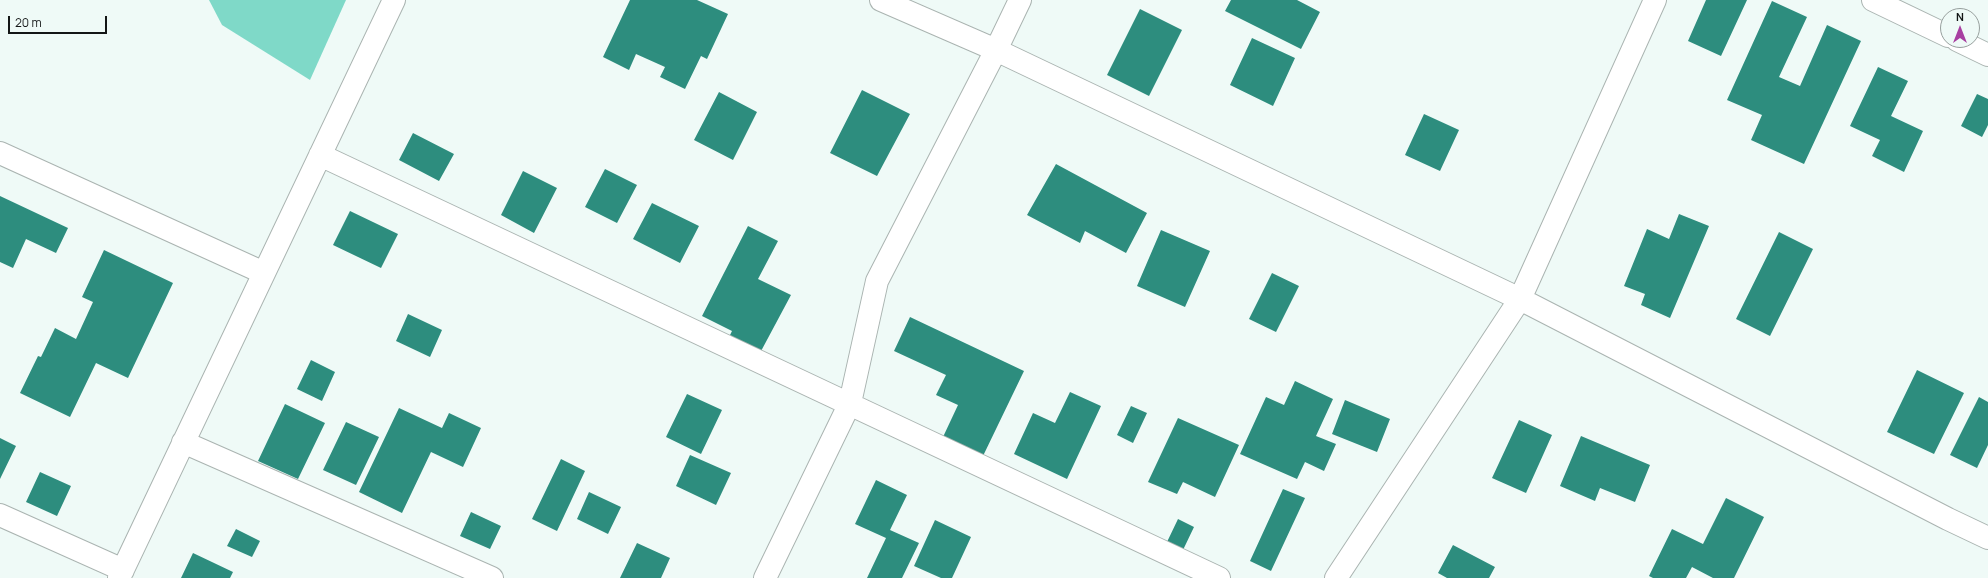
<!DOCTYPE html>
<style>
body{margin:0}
#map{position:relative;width:1988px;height:578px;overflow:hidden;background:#effaf7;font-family:Manrope,sans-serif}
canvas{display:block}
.north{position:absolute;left:1940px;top:8px;width:40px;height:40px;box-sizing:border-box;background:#effaf7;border:1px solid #979f9d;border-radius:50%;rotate:0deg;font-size:11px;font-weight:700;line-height:16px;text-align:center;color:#131616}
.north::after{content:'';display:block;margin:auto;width:14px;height:18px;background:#a83fa1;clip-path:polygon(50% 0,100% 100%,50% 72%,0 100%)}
.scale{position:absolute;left:8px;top:16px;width:99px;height:18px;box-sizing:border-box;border:2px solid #131616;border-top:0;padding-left:5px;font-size:12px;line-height:14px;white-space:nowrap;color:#131616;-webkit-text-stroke:3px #effaf7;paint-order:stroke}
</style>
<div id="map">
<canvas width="1988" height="578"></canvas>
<div class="north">N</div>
<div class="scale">20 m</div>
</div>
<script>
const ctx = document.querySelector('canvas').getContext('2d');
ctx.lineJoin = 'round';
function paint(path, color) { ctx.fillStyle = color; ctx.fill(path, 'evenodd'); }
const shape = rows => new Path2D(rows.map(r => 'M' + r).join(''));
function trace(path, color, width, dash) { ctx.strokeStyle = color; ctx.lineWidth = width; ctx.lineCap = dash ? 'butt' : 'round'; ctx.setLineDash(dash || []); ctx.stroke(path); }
paint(shape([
 [209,0,346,0,310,80,222,25]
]), '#7fd9c8');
paint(shape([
 [630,0,697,0,728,14,707,59,701,56,685,89,660,77,665,67,636,54,629,70,603,57],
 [1231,0,1297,0,1320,12,1301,49,1225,11],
 [1706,0,1747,0,1721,56,1688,41],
 [1772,1,1807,17,1779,77,1800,86,1827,25,1861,41,1804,164,1751,140,1762,115,1727,100],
 [1140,9,1182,30,1149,96,1107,75],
 [1252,38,1295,58,1273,106,1230,85],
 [1878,67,1908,81,1891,116,1923,131,1904,172,1872,156,1880,140,1850,126],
 [862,90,910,114,877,176,830,153],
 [719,92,757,112,733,160,694,140],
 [1977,94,1988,99,1988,125,1982,137,1961,126],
 [1424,114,1459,130,1440,171,1405,155],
 [413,133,454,154,439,181,399,160],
 [1056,164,1147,213,1126,253,1085,231,1080,243,1027,215],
 [605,169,637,185,617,223,585,207],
 [523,171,557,188,534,233,501,215],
 [0,196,68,228,56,253,26,239,13,268,0,262],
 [652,203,699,226,680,263,633,239],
 [350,211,398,234,381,268,333,245],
 [1679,214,1709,226,1670,318,1641,305,1645,294,1624,286,1647,229,1669,239],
 [748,226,778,241,758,279,791,295,760,353,729,337,732,331,702,316],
 [1161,230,1210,251,1185,307,1137,286],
 [1779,232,1813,249,1770,336,1736,319],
 [104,250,173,283,128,378,96,363,70,417,20,393,38,356,41,357,55,328,76,339,93,302,82,297],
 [1272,273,1299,286,1276,332,1249,319],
 [408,314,442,330,430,357,396,341],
 [910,317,1024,371,983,456,943,437,958,405,936,395,946,375,894,351],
 [311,360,335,372,322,401,297,389],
 [1917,370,1964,393,1934,454,1887,432],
 [1295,381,1333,399,1316,436,1336,444,1324,471,1305,462,1297,479,1240,454,1266,397,1284,405],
 [1070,392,1101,406,1067,479,1014,454,1033,413,1055,423],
 [687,394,722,410,701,454,666,437],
 [1979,397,1988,402,1988,445,1977,468,1950,455],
 [1345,400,1390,419,1377,452,1332,434],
 [285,404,325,423,298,479,258,461],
 [1131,406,1147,413,1133,443,1117,435],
 [399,408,442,428,449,413,481,428,463,467,431,452,402,513,359,492],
 [1178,418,1239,445,1215,497,1183,482,1177,494,1148,482],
 [1519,420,1552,435,1526,493,1492,478],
 [346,422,379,437,356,485,323,470],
 [1581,436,1650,465,1635,502,1600,488,1595,501,1560,486],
 [0,438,16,446,0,479],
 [690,455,731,473,716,505,676,486],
 [561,459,585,471,557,531,532,519],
 [40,472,71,486,57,516,26,502],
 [876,480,907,495,890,530,919,543,902,578,867,578,886,538,855,524],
 [1283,489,1305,498,1271,571,1250,561],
 [589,492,621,507,608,534,577,519],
 [1726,498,1764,517,1734,578,1713,578,1692,567,1686,578,1653,578,1649,576,1672,529,1703,544],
 [471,512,501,526,490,549,460,536],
 [1178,519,1194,527,1183,550,1167,542],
 [935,520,971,537,952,578,941,578,914,566],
 [236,529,260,541,252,557,227,546],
 [637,543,670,558,661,578,620,578],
 [1453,545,1495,567,1489,578,1447,578,1438,573],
 [193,553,233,572,230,578,181,578]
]), '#2d8d7e');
const minor = shape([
 [881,0,996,50,1520,299,1948,519,1988,538],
 [1873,0,1948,36],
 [1957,40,1988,55],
 [0,153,264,273],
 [320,155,1219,578],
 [183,442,492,578],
 [0,515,123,570],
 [119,578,394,0],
 [765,578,850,403,877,281,996,50,1020,0],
 [1336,578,1520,299,1655,0]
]);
trace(minor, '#aab4b1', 24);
trace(minor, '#fff', 22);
</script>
